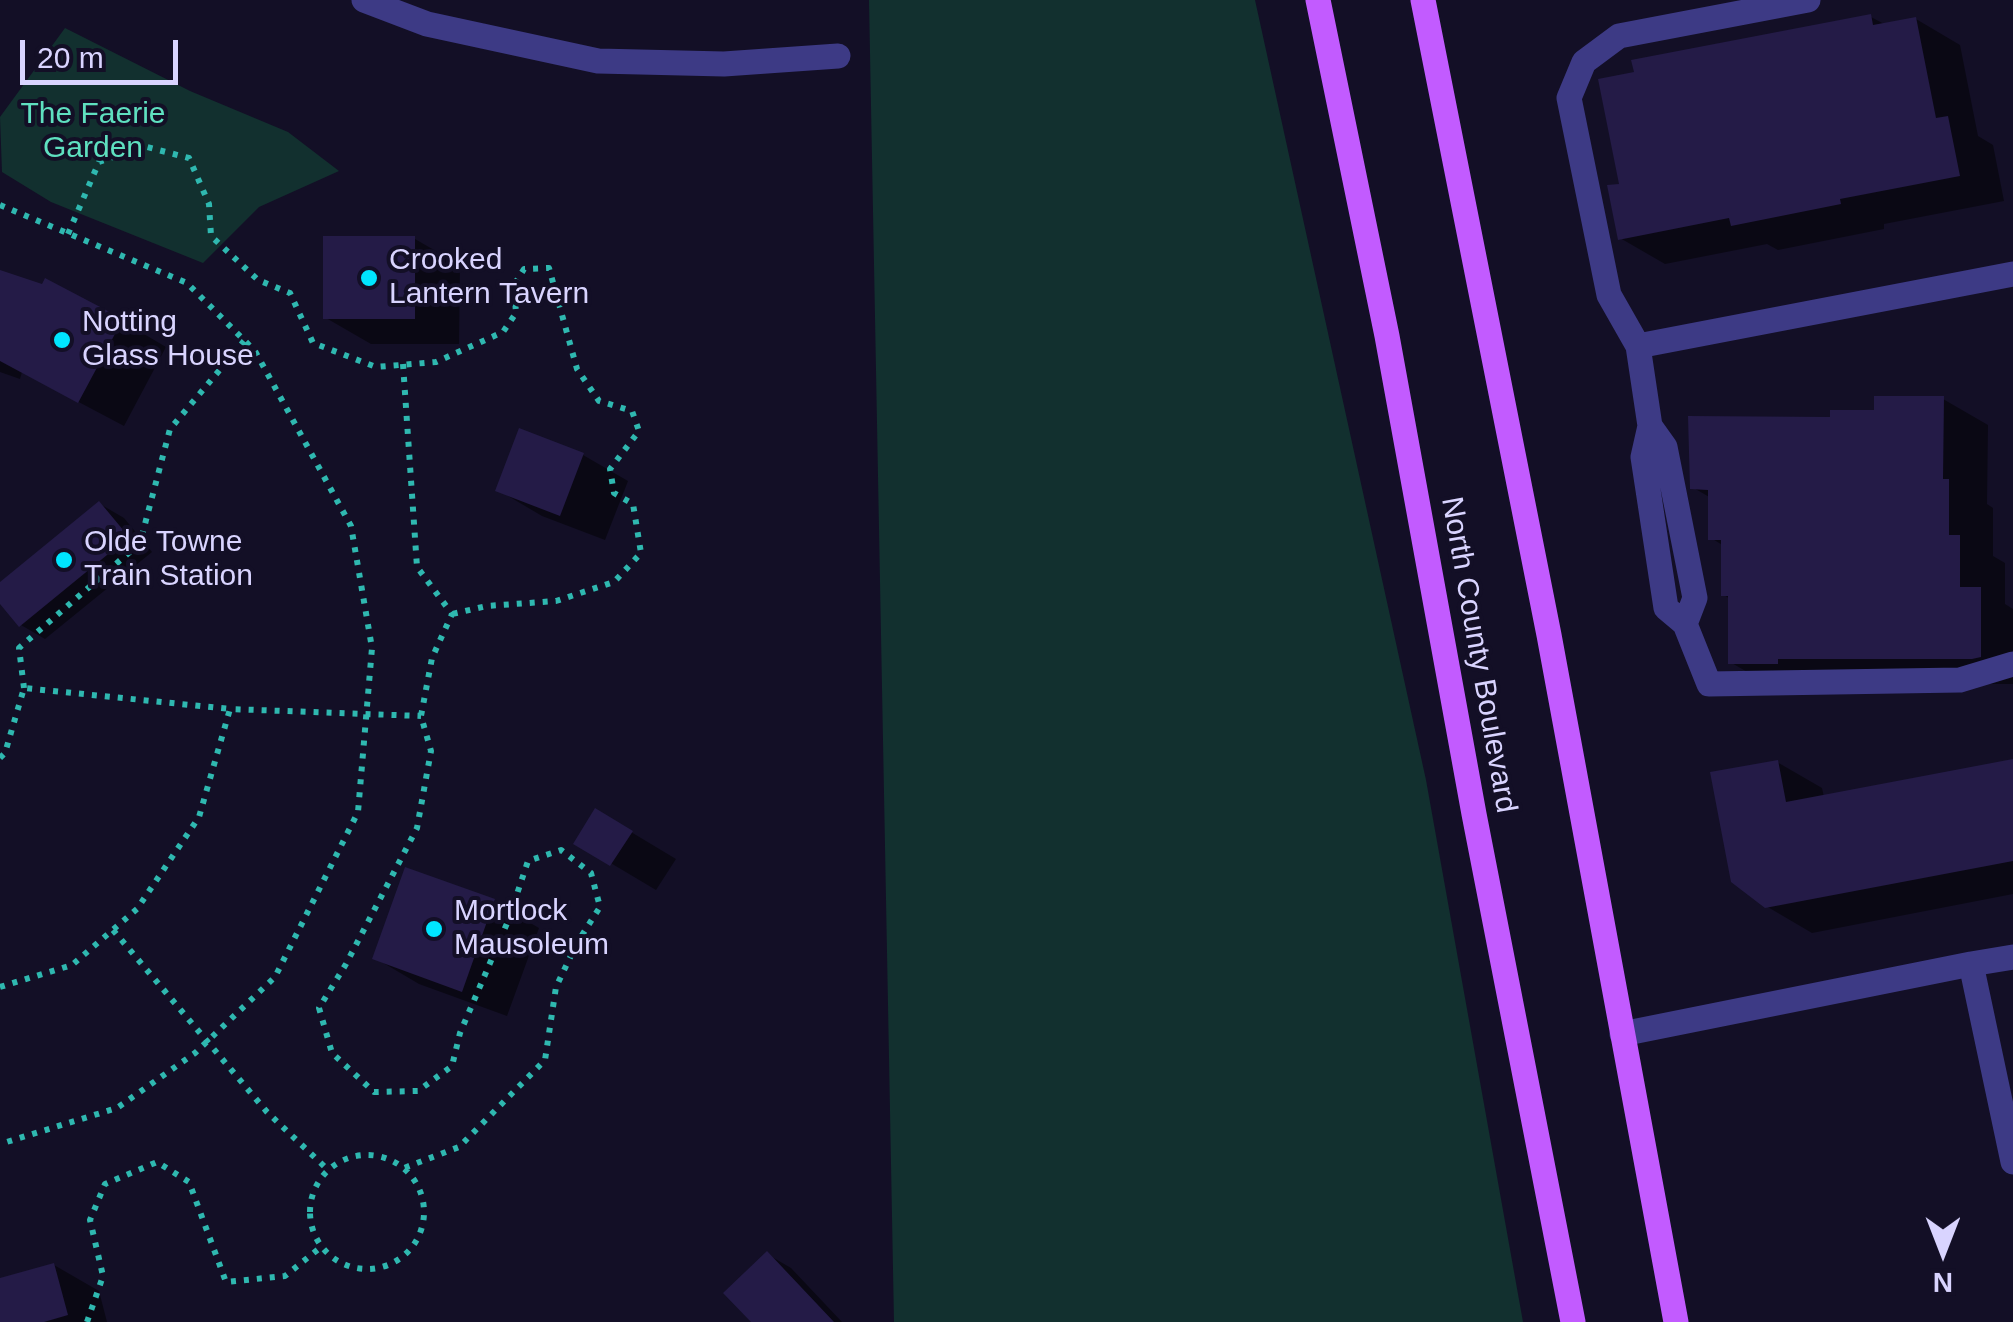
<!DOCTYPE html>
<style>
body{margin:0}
#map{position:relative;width:2013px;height:1322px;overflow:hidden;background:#130f26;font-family:Helvetica,sans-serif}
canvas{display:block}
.north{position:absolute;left:1893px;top:1202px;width:100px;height:100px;-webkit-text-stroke:8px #130f26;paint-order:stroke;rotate:180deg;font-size:28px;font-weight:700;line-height:40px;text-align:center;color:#d9d4ff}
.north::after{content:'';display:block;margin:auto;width:35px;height:45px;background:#d9d4ff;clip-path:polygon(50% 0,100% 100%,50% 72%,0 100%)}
.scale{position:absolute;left:20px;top:40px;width:158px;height:45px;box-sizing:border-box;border:5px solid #d9d4ff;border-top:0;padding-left:12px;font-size:30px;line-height:35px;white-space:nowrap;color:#d9d4ff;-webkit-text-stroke:8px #130f26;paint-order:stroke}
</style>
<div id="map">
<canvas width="2013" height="1322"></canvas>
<div class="north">N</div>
<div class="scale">20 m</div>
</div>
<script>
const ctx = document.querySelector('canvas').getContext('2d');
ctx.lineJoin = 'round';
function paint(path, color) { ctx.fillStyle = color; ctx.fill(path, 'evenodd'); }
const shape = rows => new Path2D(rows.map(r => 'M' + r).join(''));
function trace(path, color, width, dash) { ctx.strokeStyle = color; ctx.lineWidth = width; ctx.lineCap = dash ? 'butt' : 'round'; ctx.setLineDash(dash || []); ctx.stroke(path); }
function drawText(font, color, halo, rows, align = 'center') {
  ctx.font = font + ' Helvetica,sans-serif'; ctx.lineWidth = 8; ctx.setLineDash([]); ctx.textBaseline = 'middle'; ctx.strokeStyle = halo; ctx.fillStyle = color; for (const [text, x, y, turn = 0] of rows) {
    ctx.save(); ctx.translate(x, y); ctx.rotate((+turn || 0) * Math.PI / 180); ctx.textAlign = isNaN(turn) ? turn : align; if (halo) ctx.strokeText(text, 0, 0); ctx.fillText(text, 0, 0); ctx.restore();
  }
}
paint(shape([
 [869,0,1255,0,1426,780,1523,1322,894,1322],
 [65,28,190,91,288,132,339,171,259,207,203,263,51,202,2,172,0,117]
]), '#12302f');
paint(shape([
 [1871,17,1886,25,1916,19,1960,45,1978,136,1993,145,2004,201,1884,224,1884,229,1778,250,1767,244,1665,264,1620,238,1622,186],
 [415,239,460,265,459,344,371,344,326,318],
 [0,272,122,321,166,347,124,426,22,372,20,379,0,372],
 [1943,399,1988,425,1987,504,1993,508,1993,556,2005,563,2005,604,2013,609,2013,684,1822,684,1775,688,1730,662,1730,599,1724,595,1724,546,1711,538,1711,498,1692,487,1832,419],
 [583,455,628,481,605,540,542,516,498,490],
 [100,504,124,518,152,552,45,639,21,625,0,600,0,586],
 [2013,761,2013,894,1812,933,1766,906,1777,762,1822,788,1824,797],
 [596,811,676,859,656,890,577,843],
 [407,870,494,902,539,928,507,1016,419,984,375,958],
 [767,1254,791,1268,842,1322,755,1322],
 [54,1265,99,1291,107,1322,2,1322,0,1280]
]), '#0007');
paint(shape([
 [1871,14,1873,25,1916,17,1936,118,1948,116,1960,176,1840,199,1841,204,1731,226,1729,218,1618,240,1607,185,1619,184,1598,79,1634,72,1631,60],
 [323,236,415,236,415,319,323,319],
 [0,270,42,284,45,278,123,319,78,403,0,361],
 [1874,396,1944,396,1943,479,1949,479,1949,535,1960,535,1960,587,1981,587,1981,657,1972,659,1778,659,1778,664,1728,664,1728,596,1721,596,1721,540,1708,540,1708,490,1690,489,1688,416,1830,417,1830,410,1874,410],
 [519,428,584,453,560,516,495,491],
 [99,501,129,537,19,627,0,604,0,582],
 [2013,759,2013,861,1765,908,1731,882,1710,772,1778,760,1786,802],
 [595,808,633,831,610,866,573,844],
 [405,867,495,899,462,992,372,959],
 [767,1251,834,1322,751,1322,723,1293],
 [54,1263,68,1315,44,1322,0,1322,0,1278]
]), '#241b47');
trace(shape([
 [0,205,187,283,255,351,351,526,372,648,358,812,275,977,195,1053,117,1108,0,1144],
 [68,234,99,162,143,146,189,158,209,204,211,236,258,280,290,293,313,343,376,367,436,362,503,332,516,313,514,285,524,269,549,268,577,369,599,401,632,411,639,431,610,469,614,493,633,504,641,553,614,582,556,601,487,606,452,614],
 [403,364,417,567,452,614,432,658,421,716,431,751,417,828,346,964,319,1008,332,1053,374,1092,418,1091,452,1066,460,1033,508,921,528,861,561,850,591,873,600,907,577,943,556,987,545,1060,459,1147,404,1168],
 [24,688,19,648,140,543,170,429,244,341],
 [0,758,5,753,24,688,230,709],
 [113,930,267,1112,327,1169],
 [0,987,72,965,137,909,199,817,230,709,421,716],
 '310 1212a57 57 0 1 1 114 0a57 57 0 1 1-114 0Z',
 [87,1322,103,1276,90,1220,105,1184,157,1162,189,1182,226,1282,285,1276,321,1247]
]), '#2fb8b0', 6, [5, 8]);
trace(shape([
 [1808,0,1619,36,1584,62,1569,98,1609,295,1638,346,1650,426,1665,447,1695,598,1685,624,1709,684,1960,680,2013,664],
 [1638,346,2013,274],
 [1650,426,1643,457,1666,608,1685,624],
 [2013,957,1971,964,2013,1162],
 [1622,1034,1971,964]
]), '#3d3a85', 25);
trace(shape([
 [364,0,427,24,598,61,724,64,838,56]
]), '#3d3a85', 25);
trace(shape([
 [1318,0,1387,336,1474,814,1573,1322],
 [1423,0,1549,635,1676,1322]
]), '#c25bff', 25);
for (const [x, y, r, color] of [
 [369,278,10,"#00e5ff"],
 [62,340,10,"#00e5ff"],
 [64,560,10,"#00e5ff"],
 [434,929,10,"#00e5ff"]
]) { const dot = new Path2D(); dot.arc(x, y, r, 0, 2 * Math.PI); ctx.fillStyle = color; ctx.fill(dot); trace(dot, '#130f26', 4); }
drawText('30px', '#5fe0c0', '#130f26', [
 ["The Faerie",93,115],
 ["Garden",93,149]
]);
drawText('30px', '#d9d4ff', '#130f26', [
 ["Crooked",389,261],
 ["Lantern Tavern",389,295],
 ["Notting",82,323],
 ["Glass House",82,357],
 ["Olde Towne",84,543],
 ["Train Station",84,577],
 ["Mortlock",454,912],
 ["Mausoleum",454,946]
], 'left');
drawText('30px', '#d9d4ff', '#130f26', [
 ["North County Boulevard",1478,655,80]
]);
</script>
